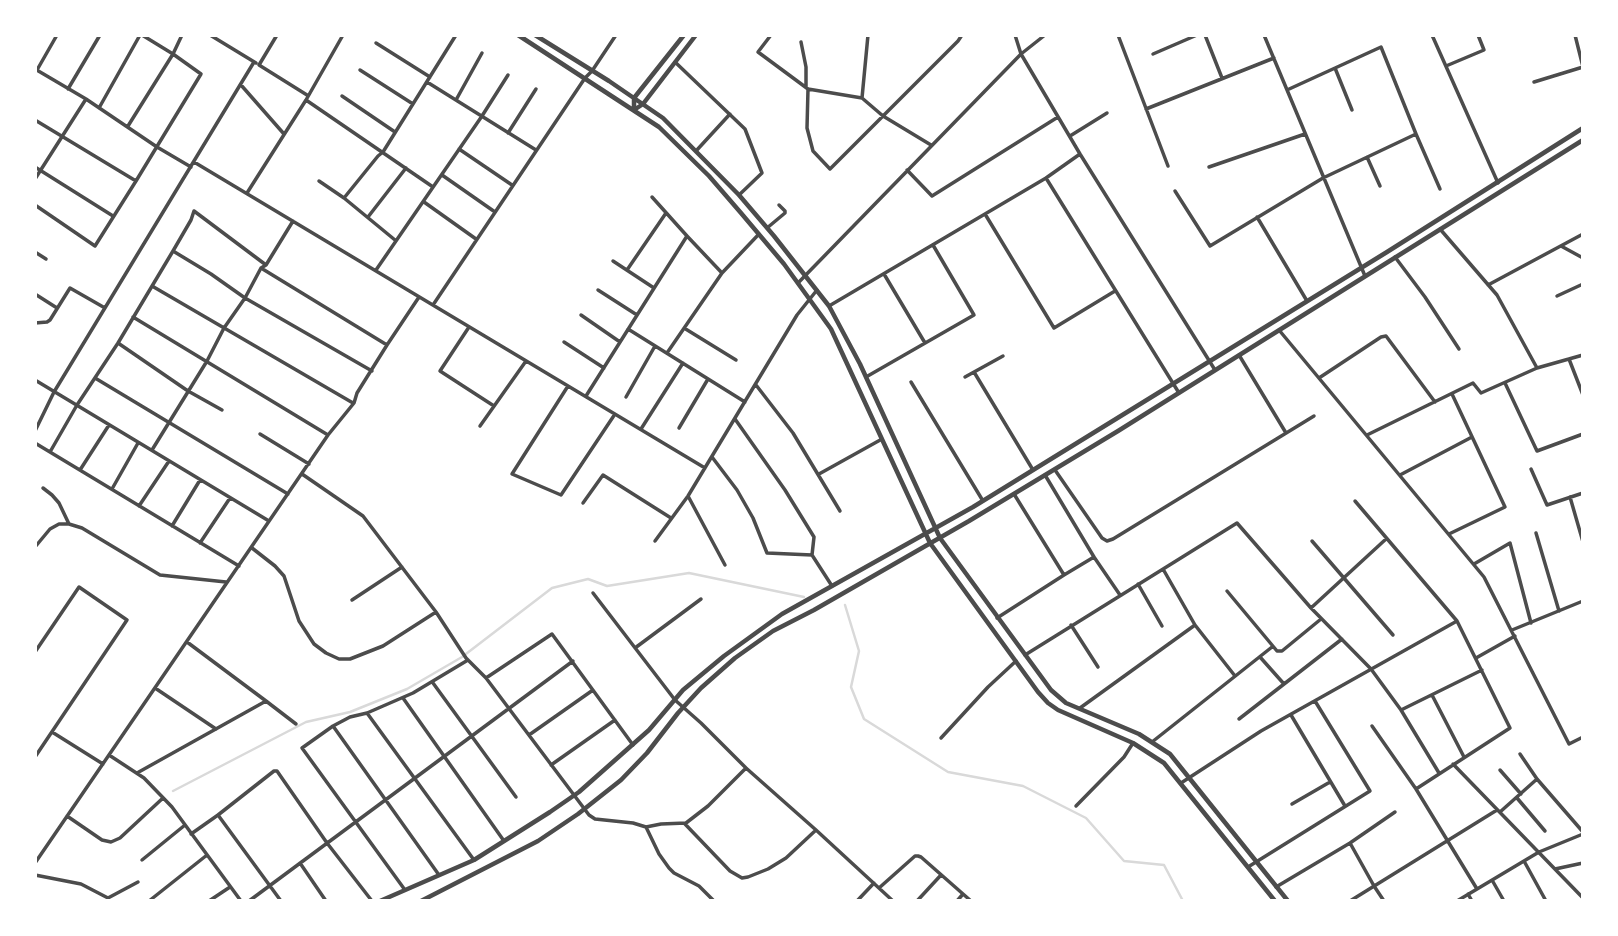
<!DOCTYPE html>
<style>
body{margin:0}
#map{position:relative;width:1618px;height:936px;overflow:hidden;background:#fff;font-family:Lato,sans-serif}
canvas{display:block}
.frame{position:absolute;inset:0;border:37px solid #fff;pointer-events:none}
</style>
<div id="map">
<canvas width="1618" height="936"></canvas>
<div class="frame"></div>
</div>
<script>
const ctx = document.querySelector('canvas').getContext('2d');
ctx.lineJoin = 'round';
const shape = rows => new Path2D(rows.map(r => 'M' + r).join(''));
function trace(path, color, width, dash) { ctx.strokeStyle = color; ctx.lineWidth = width; ctx.lineCap = dash ? 'butt' : 'round'; ctx.setLineDash(dash || []); ctx.stroke(path); }
trace(shape([
 [845,605,859,651,851,687,864,719,948,772,1023,786,1086,818,1124,861,1164,865,1183,901],
 [173,791,306,722,350,712,407,689,462,657,552,588,588,579,607,586,689,573,804,597]
]), '#d9d9d9', 2.5);
trace(shape([
 [210,35,256,63],
 [277,35,259,65,307,95],
 [771,35,758,52,808,89,862,98,883,116,931,145],
 [1015,35,1021,54,1080,154,1215,370],
 [1118,35,1168,166],
 [1205,35,1222,78],
 [1264,35,1365,276],
 [1432,35,1498,183],
 [1575,35,1583,67],
 [801,42,806,67,806,87],
 [376,43,430,77],
 [1153,54,1197,35],
 [675,62,745,129,762,173,739,195],
 [1446,66,1484,50,1478,35],
 [1335,68,1352,110],
 [35,69,86,99],
 [37,70,57,35],
 [360,70,413,104],
 [427,82,536,150],
 [1534,82,1583,67],
 [241,85,284,134],
 [68,89,100,35],
 [808,89,807,128,813,151,830,169,958,41,962,35],
 [1287,90,1381,47,1416,134],
 [342,96,395,132],
 [862,98,868,35],
 [306,100,433,187],
 [456,100,482,53],
 [99,108,140,35],
 [1146,109,1274,58],
 [35,120,136,181,201,74,173,54,142,35],
 [128,126,173,54,182,35],
 [508,133,536,89],
 [1070,136,1107,113],
 [459,149,512,185],
 [696,151,730,114],
 [1367,157,1380,186],
 [194,162,705,468],
 [35,167,113,216],
 [1209,167,1305,134],
 [907,170,932,196,1058,117],
 [442,175,495,212],
 [1046,178,1179,393],
 [35,179,86,99,157,147,191,167],
 [319,181,344,198,395,240],
 [1175,191,1210,246,1323,178,1416,134,1440,189],
 [247,193,306,100,343,35],
 [652,197,687,236],
 [344,198,378,156,383,152,456,35],
 [424,202,476,239],
 [35,205,95,246,136,181],
 [985,214,1054,328,1115,291],
 [368,217,406,168],
 [1257,217,1307,301],
 [767,228,785,213,785,211,779,205],
 [1440,229,1497,295,1537,368],
 [1561,246,1583,258],
 [173,251,211,274,245,298,372,371],
 [35,252,46,259],
 [1395,257,1425,297,1459,349],
 [613,261,654,288],
 [261,268,387,345],
 [376,270,482,116,508,75],
 [627,270,666,213],
 [884,274,925,343],
 [798,283,1021,54,1045,35],
 [1488,285,1583,234],
 [152,286,353,403],
 [598,290,637,315],
 [35,294,57,308],
 [1557,296,1583,284],
 [433,305,585,78,592,71,616,35],
 [829,306,1046,178,1080,154],
 [581,315,620,342],
 [133,317,328,435],
 [35,323,47,322,50,320,70,288,105,308],
 [469,327,440,371,494,406],
 [684,328,736,360],
 [628,329,745,402],
 [1279,330,1484,577,1569,744,1583,737],
 [564,342,604,368],
 [118,343,188,391,222,410],
 [667,353,722,273,759,234],
 [1239,355,1286,433],
 [1569,359,1583,395],
 [974,372,1033,470],
 [866,377,974,315,933,245],
 [965,377,1003,356],
 [95,378,288,494],
 [1319,378,1381,337,1386,336,1435,402],
 [35,380,269,521],
 [911,382,983,501],
 [1505,383,1537,451,1583,434],
 [756,385,793,433,840,511],
 [568,386,512,474,561,495,615,414],
 [586,396,687,236,722,273],
 [626,397,655,346],
 [480,426,526,361],
 [679,428,708,379],
 [641,429,683,363],
 [35,431,54,392,254,62],
 [260,434,309,464],
 [1367,435,1473,383,1481,393,1537,368,1583,355],
 [35,443,239,566],
 [152,450,207,361,224,328,245,298,261,268,266,265,293,221],
 [50,452,77,405,118,343,173,251,191,220,194,211,266,265],
 [712,457,737,490,753,518,767,553,812,555,814,537,785,490,735,419],
 [1531,469,1547,505,1583,493],
 [80,470,109,425],
 [1055,470,1102,538,1107,541,1113,539,1314,416],
 [302,474,363,516,436,612,466,658,486,678,589,815,595,819,633,823,646,827,659,854,669,868,674,873,699,886,714,901],
 [819,474,882,439],
 [1045,475,1094,557],
 [1400,475,1472,437],
 [43,488,52,495,59,503,69,524],
 [112,489,138,443],
 [688,496,725,565],
 [1570,497,1583,542],
 [1355,501,1457,621,1510,728,1416,789],
 [583,503,603,475,671,518],
 [139,506,169,461],
 [172,526,200,480],
 [1536,533,1559,611],
 [1449,534,1505,507,1452,394],
 [655,541,688,496,797,315,817,290],
 [1312,541,1393,635],
 [200,543,230,498],
 [35,547,50,529,59,524,69,524,82,528,160,575,226,582],
 [252,548,275,566,284,576,299,621,314,644,326,653,339,659,350,659,383,646,436,612],
 [812,555,832,586],
 [1474,564,1510,543,1531,623],
 [1163,569,1195,625],
 [1064,575,1094,557,1120,595],
 [1138,584,1162,626],
 [1227,591,1277,651,1282,651,1321,619],
 [593,593,675,700,701,723,746,768,816,830,893,901],
 [352,600,402,567],
 [1311,608,1386,539],
 [997,618,1064,575,1014,494],
 [1071,625,1098,667],
 [1512,630,1583,601],
 [635,648,701,599],
 [35,652,79,587,127,620,35,757],
 [1025,655,1237,523,1311,608,1371,669,1401,710,1439,773],
 [1260,657,1284,684],
 [1476,658,1515,636],
 [486,678,552,634,633,745],
 [433,683,516,797],
 [155,688,216,729],
 [1432,695,1464,757],
 [403,698,504,841],
 [266,701,296,724],
 [1080,708,1195,625,1235,676],
 [1401,710,1482,670],
 [367,713,474,860],
 [1291,715,1345,806],
 [1239,719,1342,639],
 [333,726,350,717,367,713,413,693,468,660],
 [1372,726,1416,789,1477,889],
 [52,732,103,764],
 [529,735,593,690],
 [941,738,988,687,1016,661],
 [1152,742,1272,647],
 [1520,754,1537,779],
 [109,755,144,778,172,807,241,901],
 [1453,764,1583,898],
 [551,765,615,720],
 [1500,770,1521,794],
 [137,773,266,701,187,642],
 [1181,783,1261,731,1457,621],
 [1517,798,1545,831],
 [1292,804,1330,782],
 [1076,806,1124,757,1133,743],
 [1500,812,1537,779,1583,832],
 [218,815,274,771,277,771,327,843,372,901],
 [67,816,102,840,111,842,120,838,163,798],
 [685,824,730,871,742,878,748,877,768,869,786,858,816,830],
 [646,827,661,824,686,823,708,806,746,768],
 [191,834,218,815,281,901],
 [1350,843,1374,886,1384,901],
 [142,860,185,825],
 [1524,861,1546,901],
 [35,863,328,435,354,403,357,393,387,345,419,297],
 [300,863,326,901],
 [1248,867,1370,791,1315,701],
 [1555,869,1583,863],
 [35,875,81,884,108,898,138,882],
 [1492,880,1504,901],
 [1276,887,1350,843,1395,812],
 [879,888,915,856,918,856,921,857,971,901],
 [405,890,302,748,333,726,439,875],
 [1468,894,1472,901],
 [35,901,36,901],
 [149,901,207,855],
 [209,901,230,887],
 [249,901,573,661],
 [857,901,874,883],
 [917,901,941,875],
 [957,901,963,894],
 [1350,901,1497,810],
 [1457,901,1539,852,1583,834]
]), '#4c4c4c', 3.5);
trace(shape([
 [518,35,659,127,709,176,741,213,784,264,831,329,930,543,1038,692,1048,703,1058,710,1133,743,1164,763,1275,901],
 [535,35,609,81,663,118,739,195,774,236,829,306,860,364,940,538,1051,690,1066,703,1139,734,1170,754,1288,901],
 [634,109,634,98,684,35],
 [634,110,643,104,696,35],
 [380,901,474,860,550,812,579,792,649,730,683,690,724,656,782,614,973,507,1387,252,1583,128],
 [421,901,538,841,578,814,621,780,647,753,678,713,701,688,735,658,773,631,814,610,969,521,1118,431,1583,140]
]), '#4c4c4c', 4.5);
</script>
